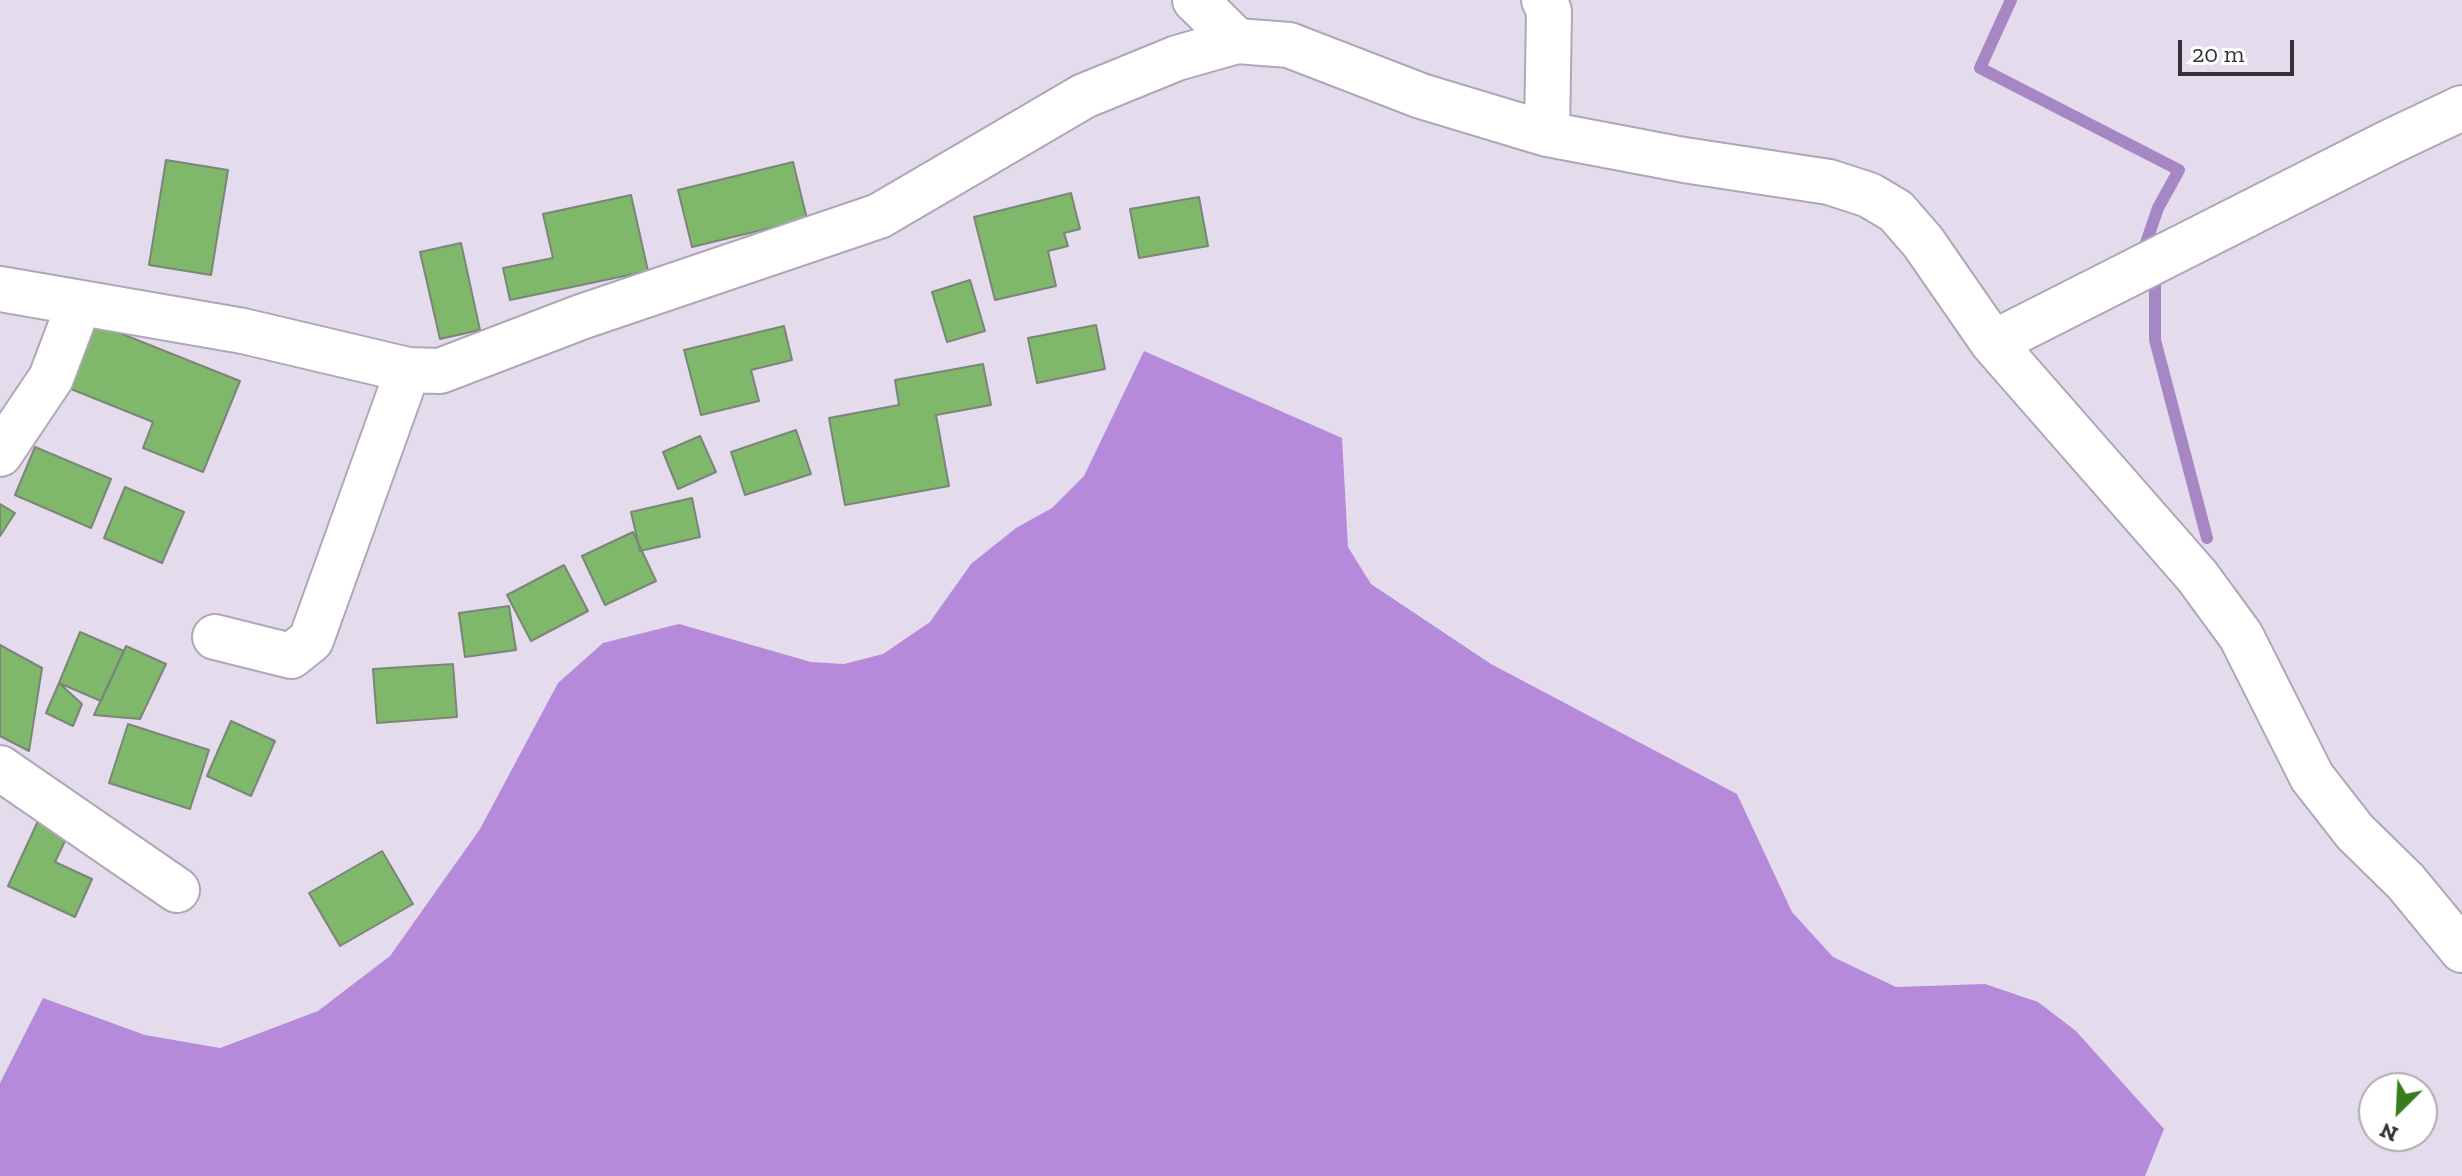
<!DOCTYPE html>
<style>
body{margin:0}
#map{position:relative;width:2462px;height:1176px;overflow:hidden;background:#e4dcec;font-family:"Zilla Slab",serif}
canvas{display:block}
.north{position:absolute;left:2358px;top:1072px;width:80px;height:80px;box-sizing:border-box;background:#fff;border:2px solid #aeadaf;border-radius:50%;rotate:204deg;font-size:22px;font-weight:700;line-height:32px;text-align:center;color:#343137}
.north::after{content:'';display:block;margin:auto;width:28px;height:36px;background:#397c1c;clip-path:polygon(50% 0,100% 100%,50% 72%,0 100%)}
.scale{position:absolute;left:2178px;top:40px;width:116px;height:36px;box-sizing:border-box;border:4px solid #343137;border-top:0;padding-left:10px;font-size:24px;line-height:28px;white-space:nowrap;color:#343137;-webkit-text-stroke:6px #fff;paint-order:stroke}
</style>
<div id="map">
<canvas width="2462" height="1176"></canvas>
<div class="north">N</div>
<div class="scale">20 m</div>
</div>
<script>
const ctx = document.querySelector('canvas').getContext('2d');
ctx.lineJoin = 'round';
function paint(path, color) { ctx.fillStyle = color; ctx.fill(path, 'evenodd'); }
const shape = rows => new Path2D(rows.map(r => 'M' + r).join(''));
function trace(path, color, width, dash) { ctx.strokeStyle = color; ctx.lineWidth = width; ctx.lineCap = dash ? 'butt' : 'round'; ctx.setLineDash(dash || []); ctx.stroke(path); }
paint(shape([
 [1144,351,1342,438,1348,547,1371,584,1491,664,1737,794,1792,912,1833,957,1896,987,1985,984,2038,1002,2076,1031,2164,1129,2145,1176,0,1176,0,1083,43,998,145,1035,220,1048,318,1011,390,956,480,829,558,683,603,643,679,624,811,662,844,664,883,654,930,622,971,564,1016,528,1052,508,1084,476]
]), '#b58ada');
trace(shape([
 [2011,0,1980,68,2179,170,2158,208,2145,246],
 [2155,286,2155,340,2207,538]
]), '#a787c3', 12);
const building = shape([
 [166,160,228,170,211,275,149,265,166,160],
 [793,162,807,219,692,247,678,190,793,162],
 [1071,193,1080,229,1064,233,1068,246,1048,251,1056,286,995,300,974,217,1071,193],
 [631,195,648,271,510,300,503,268,553,258,543,214,631,195],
 [1199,197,1208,246,1139,258,1130,209,1199,197],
 [461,243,480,330,440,339,420,252,461,243],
 [970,280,985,331,947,342,932,292,970,280],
 [92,322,240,381,203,472,143,448,153,422,66,387,92,322],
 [1096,325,1105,369,1037,383,1028,338,1096,325],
 [784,326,792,360,751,370,759,401,701,415,684,350,784,326],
 [983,364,991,405,936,415,949,486,845,505,829,418,899,405,895,380,983,364],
 [796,430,811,474,745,495,731,452,796,430],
 [700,436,716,472,678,489,663,452,700,436],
 [35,447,111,479,91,528,15,495,35,447],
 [125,487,184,512,162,563,104,538,125,487],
 [692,498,700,537,640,551,631,512,692,498],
 [0,504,15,513,0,536,0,504],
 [633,532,656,581,605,605,582,556,633,532],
 [564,565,588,611,531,641,507,595,564,565],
 [509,606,516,650,465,657,459,613,509,606],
 [80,632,124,651,101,701,59,683,80,632],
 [0,645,42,668,29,751,0,736,0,645],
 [126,646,166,664,140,719,94,715,126,646],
 [453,664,457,717,377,723,373,669,453,664],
 [59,683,82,704,73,726,46,713,59,683],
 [231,721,275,741,251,796,207,776,231,721],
 [128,724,209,750,190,809,109,783,128,724],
 [44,808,74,822,55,862,92,879,75,917,8,886,44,808],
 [382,851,413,904,340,946,309,893,382,851]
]);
paint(building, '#7fb86b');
trace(building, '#7b8578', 2);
const minor = shape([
 [1195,0,1237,41],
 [1544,0,1549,11,1547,134],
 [0,289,243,331,408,370,440,371,581,317,879,216,1084,96,1177,58,1237,41,1289,45,1421,96,1547,134,1684,160,1829,182,1869,195,1896,211,1923,242,1993,343,2197,576,2241,636,2312,777,2355,832,2406,882,2462,950],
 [1993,343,2390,142,2462,108],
 [0,454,51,378,79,304],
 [215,637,291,656,311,640,408,370],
 [0,768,177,890]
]);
trace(minor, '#aea7b6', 48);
trace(minor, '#fff', 44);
</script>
